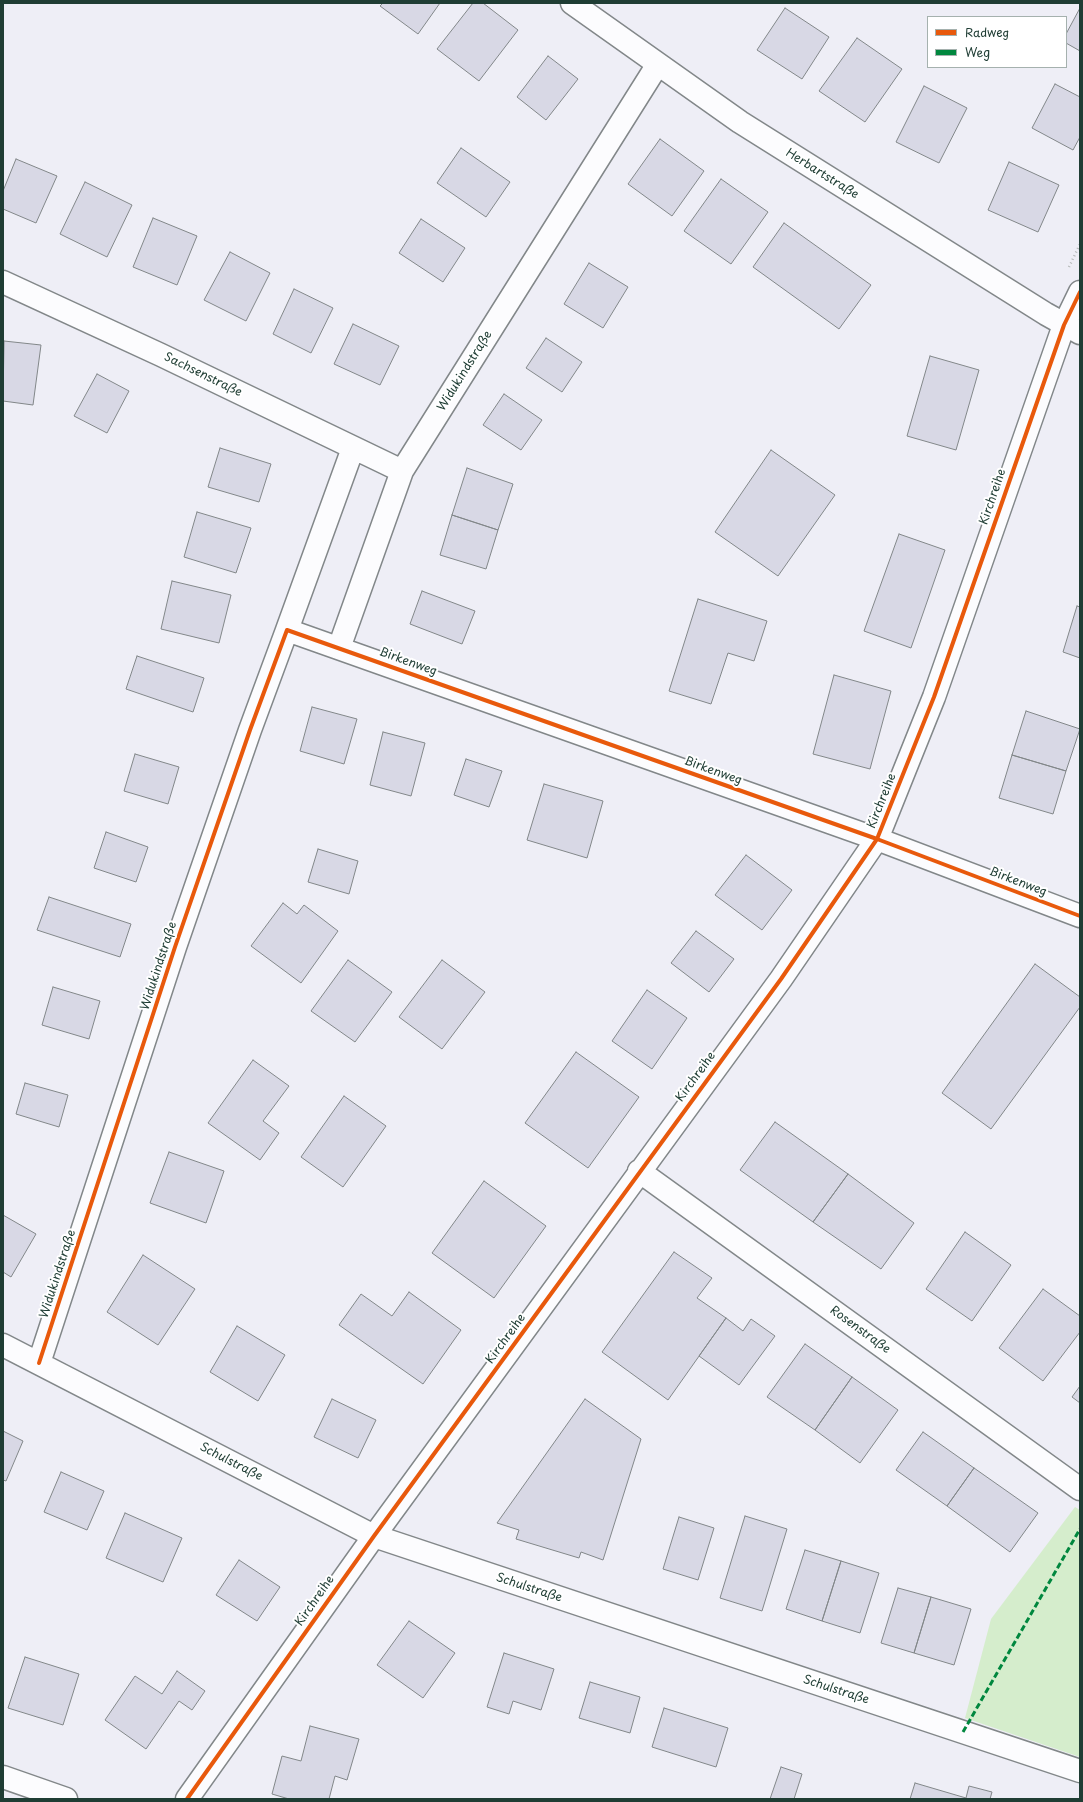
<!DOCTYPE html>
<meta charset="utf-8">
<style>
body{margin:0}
#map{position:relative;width:1083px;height:1802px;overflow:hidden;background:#eeeef6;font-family:"Playpen Sans",sans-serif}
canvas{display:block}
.frame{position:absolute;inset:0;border:4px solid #1f3d34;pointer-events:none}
.legend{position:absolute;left:927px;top:16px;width:140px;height:52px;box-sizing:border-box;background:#fff;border:1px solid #a5b1ae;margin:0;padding:5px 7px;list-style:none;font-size:12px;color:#1f3d34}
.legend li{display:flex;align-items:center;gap:8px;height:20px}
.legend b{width:20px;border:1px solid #a5b1ae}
</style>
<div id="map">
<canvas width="1083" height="1802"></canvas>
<div class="frame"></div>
<ul class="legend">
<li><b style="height:5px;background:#e8590c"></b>Radweg</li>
<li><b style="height:5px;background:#00873e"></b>Weg</li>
</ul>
</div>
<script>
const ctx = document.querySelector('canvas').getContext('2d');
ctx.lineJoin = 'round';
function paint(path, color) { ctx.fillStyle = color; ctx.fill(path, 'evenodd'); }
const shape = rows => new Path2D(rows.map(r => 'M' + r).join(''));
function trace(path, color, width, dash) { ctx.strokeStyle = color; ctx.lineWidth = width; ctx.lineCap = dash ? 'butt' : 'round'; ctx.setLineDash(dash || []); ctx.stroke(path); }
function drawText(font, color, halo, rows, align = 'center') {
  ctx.font = font + ' "Playpen Sans",sans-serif'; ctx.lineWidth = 4; ctx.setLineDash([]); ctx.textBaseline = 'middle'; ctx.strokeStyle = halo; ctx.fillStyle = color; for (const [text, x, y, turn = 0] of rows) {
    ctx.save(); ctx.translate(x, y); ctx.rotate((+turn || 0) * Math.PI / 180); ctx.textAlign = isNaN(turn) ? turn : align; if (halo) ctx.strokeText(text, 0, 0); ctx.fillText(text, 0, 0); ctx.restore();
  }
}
paint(shape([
 [1075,1507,1080,1510,1080,1757,965,1718,991,1619]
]), '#d5edcc');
const building = shape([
 [383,3,440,3,418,34,380,6,383,3],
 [473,3,483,3,518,30,479,81,437,49,473,3],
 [785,8,829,37,802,79,757,50,785,8],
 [1080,8,1080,51,1066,43,1066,34,1080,8],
 [857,38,902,69,865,122,819,91,857,38],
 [548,56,578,79,546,120,517,97,548,56],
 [1055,84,1080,97,1080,137,1073,150,1032,128,1055,84],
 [924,86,967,108,939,163,896,142,924,86],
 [660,139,704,171,672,216,628,184,660,139],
 [461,148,510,182,486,217,437,183,461,148],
 [16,159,57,176,36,223,3,209,3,191,16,159],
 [1009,162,1059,185,1038,232,988,210,1009,162],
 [721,179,768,212,731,264,684,231,721,179],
 [85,182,132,205,107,257,60,234,85,182],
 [153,218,197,236,177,285,133,267,153,218],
 [421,219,465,248,443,282,399,253,421,219],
 [784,223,871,285,839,329,753,267,784,223],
 [230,252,270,273,246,321,204,300,230,252],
 [589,263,628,287,603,328,564,304,589,263],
 [294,289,333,308,311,353,273,334,294,289],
 [353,324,399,346,380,385,334,364,353,324],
 [546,338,582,362,562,392,526,368,546,338],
 [4,341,41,345,33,405,3,401,4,341],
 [930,356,979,370,956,450,907,436,930,356],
 [97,374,129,391,107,433,74,416,97,374],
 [504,394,542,420,521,450,483,425,504,394],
 [220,448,271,464,259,502,208,487,220,448],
 [771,450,835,495,778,576,715,532,771,450],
 [467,468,513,484,498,530,452,515,467,468],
 [197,512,251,528,236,573,184,557,197,512],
 [452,515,498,530,486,569,440,555,452,515],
 [899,534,945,550,911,648,864,631,899,534],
 [172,581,231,595,219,643,161,629,172,581],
 [422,591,475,611,462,644,410,624,422,591],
 [698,599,767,621,754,661,728,653,711,704,669,691,698,599],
 [1077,606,1080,607,1080,658,1063,652,1077,606],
 [137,656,204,678,193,712,126,689,137,656],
 [834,675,891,691,870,769,813,754,834,675],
 [312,707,357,719,344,764,300,751,312,707],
 [1026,711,1080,729,1066,771,1012,755,1026,711],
 [383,732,425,743,411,796,370,785,383,732],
 [135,754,179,767,168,804,124,791,135,754],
 [1012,755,1066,771,1053,814,999,798,1012,755],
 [466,759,502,771,489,807,454,795,466,759],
 [544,784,603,801,587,858,527,840,544,784],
 [106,832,148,847,136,882,94,868,106,832],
 [318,849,358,861,349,894,308,882,318,849],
 [746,855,792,890,762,930,715,895,746,855],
 [49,897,131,924,120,957,37,930,49,897],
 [283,903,297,914,304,905,338,931,301,983,251,946,283,903],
 [696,931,734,959,709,992,671,963,696,931],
 [348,960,392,992,355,1042,311,1011,348,960],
 [442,960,485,992,442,1049,399,1017,442,960],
 [1035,964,1080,997,1080,1007,991,1129,942,1093,1035,964],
 [53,987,100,1001,89,1039,42,1025,53,987],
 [647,990,687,1018,652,1069,612,1041,647,990],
 [576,1052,639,1097,588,1168,525,1123,576,1052],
 [253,1060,289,1086,263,1121,279,1133,260,1160,208,1123,253,1060],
 [25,1083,68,1095,59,1127,16,1114,25,1083],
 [344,1096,386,1126,343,1187,301,1157,344,1096],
 [775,1122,848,1174,813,1222,740,1170,775,1122],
 [169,1152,224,1171,206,1223,150,1203,169,1152],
 [848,1174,914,1223,881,1269,813,1222,848,1174],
 [484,1181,546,1226,494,1298,432,1253,484,1181],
 [3,1215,36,1234,11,1277,3,1272,3,1215],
 [965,1232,1011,1265,972,1321,926,1289,965,1232],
 [674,1252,712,1278,697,1298,726,1318,668,1400,602,1352,674,1252],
 [143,1255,195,1289,158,1345,107,1312,143,1255],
 [1043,1289,1080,1316,1080,1332,1043,1381,999,1348,1043,1289],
 [409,1292,461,1330,423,1384,339,1325,361,1294,392,1316,409,1292],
 [726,1318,743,1331,751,1319,775,1336,739,1385,699,1356,726,1318],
 [237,1326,285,1355,258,1401,210,1372,237,1326],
 [805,1344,852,1377,815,1430,767,1397,805,1344],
 [852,1377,898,1410,860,1463,815,1430,852,1377],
 [1080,1386,1080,1403,1072,1397,1080,1386],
 [332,1399,376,1420,358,1458,314,1437,332,1399],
 [585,1399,641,1439,603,1560,581,1552,579,1558,516,1539,519,1530,497,1523,585,1399],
 [3,1431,23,1441,6,1481,3,1480,3,1431],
 [923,1432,974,1468,947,1506,896,1470,923,1432],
 [974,1468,1038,1513,1010,1552,947,1506,974,1468],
 [61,1472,104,1491,87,1530,44,1512,61,1472],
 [125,1513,182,1538,163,1582,106,1558,125,1513],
 [745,1516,787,1529,762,1611,720,1598,745,1516],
 [679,1517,714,1528,698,1580,663,1569,679,1517],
 [805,1550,841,1561,822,1621,786,1609,805,1550],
 [239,1560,280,1587,257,1621,216,1595,239,1560],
 [841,1561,879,1573,860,1633,822,1621,841,1561],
 [898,1588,931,1597,914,1653,881,1643,898,1588],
 [931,1597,971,1609,954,1665,914,1653,931,1597],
 [409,1621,455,1653,423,1698,377,1665,409,1621],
 [504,1653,554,1669,541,1710,513,1701,509,1714,487,1707,504,1653],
 [25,1657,79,1674,63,1725,8,1708,25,1657],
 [177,1671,205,1691,192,1710,179,1701,146,1749,105,1720,135,1676,162,1694,177,1671],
 [590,1682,640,1697,630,1733,579,1718,590,1682],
 [664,1708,728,1728,716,1767,652,1747,664,1708],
 [310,1726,359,1739,347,1780,335,1776,329,1799,289,1799,272,1794,282,1756,301,1761,310,1726],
 [781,1767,802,1774,794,1799,770,1799,781,1767],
 [915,1783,966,1798,969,1786,992,1792,990,1799,910,1799,915,1783]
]);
paint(building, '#d8d8e5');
trace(building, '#828789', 1);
const minor = shape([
 [572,3,740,122,1046,314,1080,333],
 [3,282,161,355,402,471],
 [287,630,353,448],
 [339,648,402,471,658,64],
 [639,1171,1080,1489],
 [3,1345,374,1536,1080,1771],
 [39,1363,175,947,250,730,287,630,877,839,1080,916],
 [3,1777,66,1799],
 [187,1799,374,1536,781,979,877,839,934,697,1064,325,1080,292]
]);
trace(minor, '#828789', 25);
trace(shape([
 [1069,267,1080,244]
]), '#b3b7b7', 2.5, [1, 3]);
trace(minor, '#fcfcfe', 22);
trace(shape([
 [963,1732,1080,1529]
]), '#00873e', 3, [6, 3]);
trace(shape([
 [39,1363,175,947,250,730,287,630,877,839,1080,916],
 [187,1799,374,1536,781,979,877,839,934,697,1064,325,1080,292]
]), '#e8590c', 4);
drawText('12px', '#1f3d34', '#fff', [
 ["Herbartstraße",822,174,32],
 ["Widukindstraße",465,371,-58],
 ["Sachsenstraße",203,375,26],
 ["Kirchreihe",993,497,-71],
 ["Birkenweg",408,662,20],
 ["Birkenweg",713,771,20],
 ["Kirchreihe",882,801,-68],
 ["Birkenweg",1018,882,21],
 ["Widukindstraße",159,966,-72],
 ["Kirchreihe",696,1077,-54],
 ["Widukindstraße",58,1274,-72],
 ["Rosenstraße",860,1330,36],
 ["Kirchreihe",506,1339,-54],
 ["Schulstraße",231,1462,27],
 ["Schulstraße",529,1588,18],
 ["Kirchreihe",315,1601,-55],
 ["Schulstraße",836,1690,18]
]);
</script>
